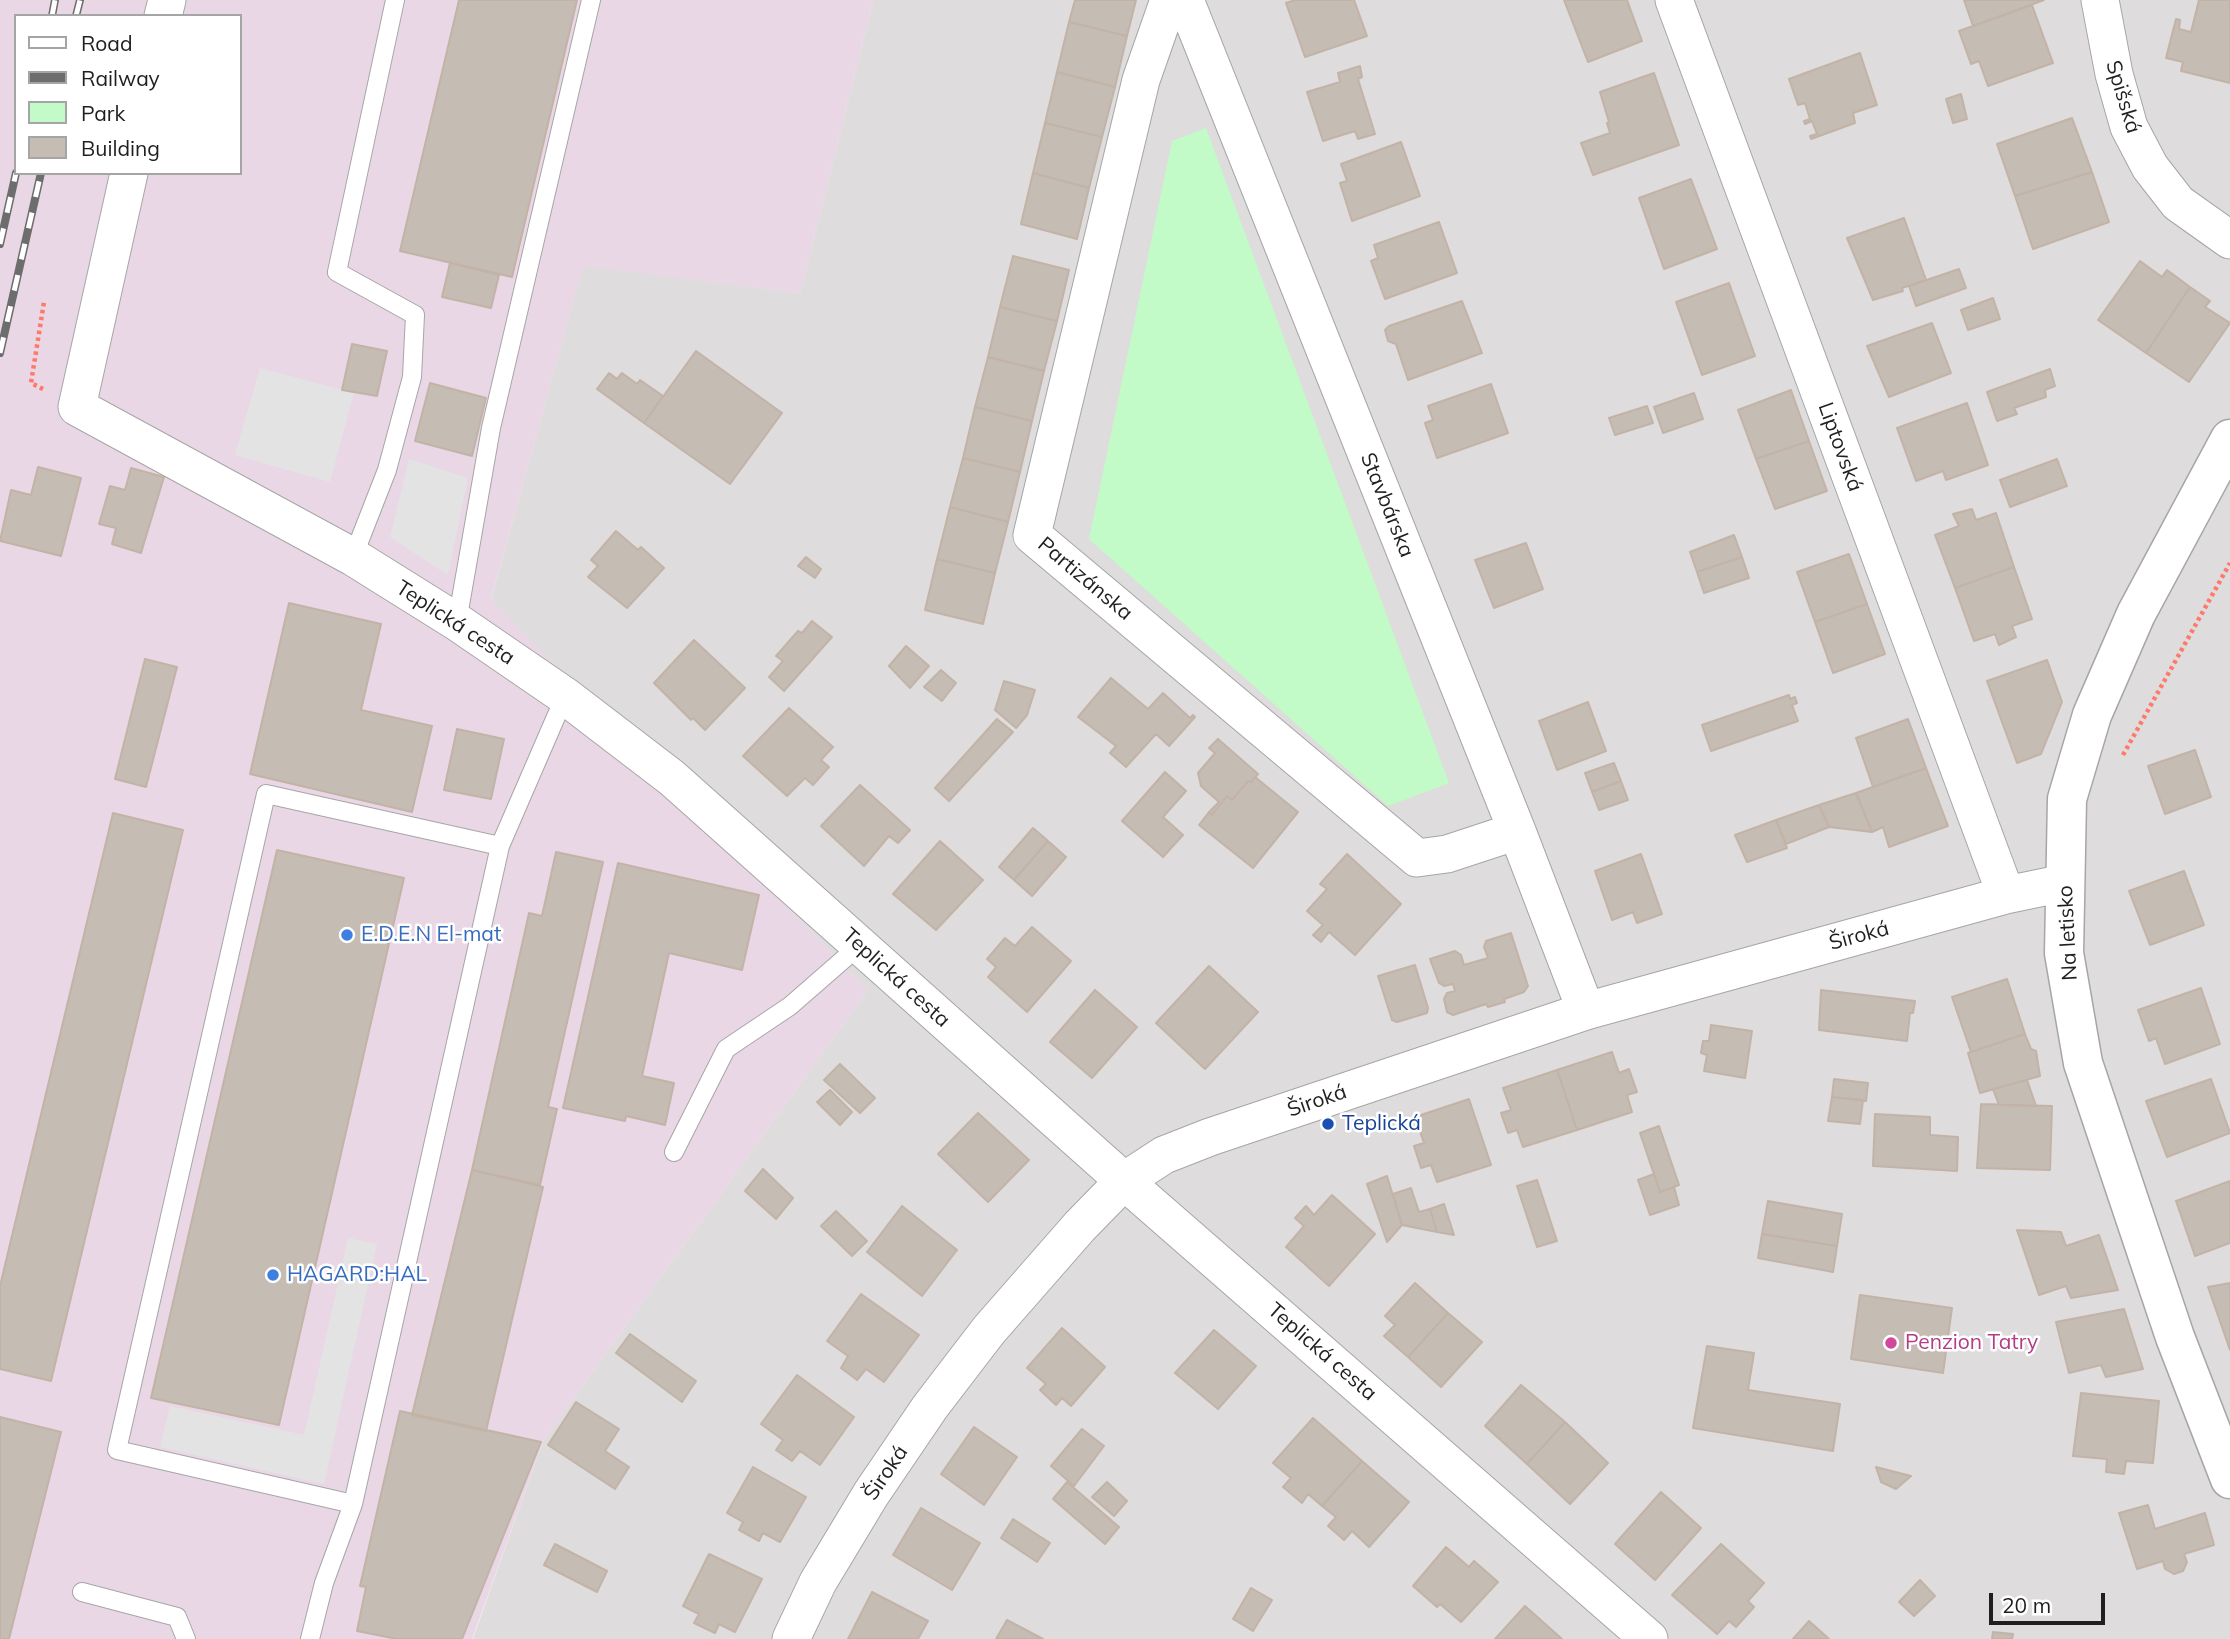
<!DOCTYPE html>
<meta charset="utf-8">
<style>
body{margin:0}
#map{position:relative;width:2230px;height:1639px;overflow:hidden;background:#f0ede5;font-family:Mulish,sans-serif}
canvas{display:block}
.legend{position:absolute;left:14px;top:14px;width:228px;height:161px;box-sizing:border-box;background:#fff;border:2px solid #a5a5a5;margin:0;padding:9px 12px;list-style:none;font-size:21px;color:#1f1f1f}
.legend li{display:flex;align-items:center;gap:14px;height:35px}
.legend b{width:35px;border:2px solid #a5a5a5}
.scale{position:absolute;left:1989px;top:1593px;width:116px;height:32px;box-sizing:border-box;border:4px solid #1f1f1f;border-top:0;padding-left:9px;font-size:21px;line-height:24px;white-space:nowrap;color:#1f1f1f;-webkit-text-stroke:5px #fff;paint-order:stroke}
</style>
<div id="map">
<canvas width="2230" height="1639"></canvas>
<ul class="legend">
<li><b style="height:9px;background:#fff"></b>Road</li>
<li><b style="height:9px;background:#6d6d6d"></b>Railway</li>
<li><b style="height:19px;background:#c2fbc7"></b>Park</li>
<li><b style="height:19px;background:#c5bcb4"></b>Building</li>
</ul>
<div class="scale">20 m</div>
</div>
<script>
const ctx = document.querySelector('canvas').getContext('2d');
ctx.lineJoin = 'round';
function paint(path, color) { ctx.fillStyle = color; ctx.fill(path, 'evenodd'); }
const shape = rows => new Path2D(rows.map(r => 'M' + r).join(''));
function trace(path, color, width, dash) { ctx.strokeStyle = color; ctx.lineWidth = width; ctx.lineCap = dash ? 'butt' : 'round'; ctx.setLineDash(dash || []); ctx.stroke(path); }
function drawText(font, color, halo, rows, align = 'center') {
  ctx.font = font + ' Mulish,sans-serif'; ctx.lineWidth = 5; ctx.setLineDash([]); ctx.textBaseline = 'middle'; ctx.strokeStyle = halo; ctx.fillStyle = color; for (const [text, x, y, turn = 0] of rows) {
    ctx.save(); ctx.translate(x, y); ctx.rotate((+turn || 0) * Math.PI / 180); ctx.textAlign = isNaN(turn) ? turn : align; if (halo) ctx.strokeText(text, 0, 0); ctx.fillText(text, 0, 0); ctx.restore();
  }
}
paint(shape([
 [873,0,2230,0,2230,1639,473,1639,544,1439,868,990,491,600,583,265,800,293]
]), '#dedcdc');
paint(shape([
 [0,0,873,0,800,293,583,266,491,599,868,990,544,1439,472,1639,0,1639],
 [16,16,240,16,240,173,16,173]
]), '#ead7e6');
paint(shape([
 [1206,128,1449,783,1388,806,1089,539,1172,141]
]), '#c2fbc7');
paint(shape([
 [260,368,354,393,330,482,235,455],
 [409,459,468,478,448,575,390,537],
 [348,1238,377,1244,324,1484,160,1447,170,1406,304,1435]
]), '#e3e3e3');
const building = shape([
 [459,0,577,0,512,277,400,251,459,0],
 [1075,0,1136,0,1127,36,1069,22,1075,0],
 [1295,0,1354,0,1367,36,1305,57,1286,3,1295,0],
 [1564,0,1627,0,1642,41,1588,62,1564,0],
 [1964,0,2044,0,1973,26,1964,0],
 [2199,0,2230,0,2230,83,2181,71,2183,62,2166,58,2176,19,2180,20,2179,29,2191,32,2199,0],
 [2032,5,2053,63,1988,86,1979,61,1971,64,1959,31,2032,5],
 [1069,22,1127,36,1115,87,1057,72,1069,22],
 [1860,53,1877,105,1853,113,1855,123,1811,139,1810,136,1817,134,1812,121,1805,124,1804,121,1810,119,1805,103,1798,105,1789,79,1860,53],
 [1360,66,1362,77,1358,79,1375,134,1358,139,1355,131,1323,141,1307,92,1340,82,1338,73,1360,66],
 [1057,72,1115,87,1102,137,1045,123,1057,72],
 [1654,73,1679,145,1593,175,1581,143,1610,133,1607,123,1609,122,1600,92,1654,73],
 [1961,94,1967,119,1953,123,1946,99,1961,94],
 [2072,118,2092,172,2015,196,1997,144,2072,118],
 [1045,123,1102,137,1089,188,1033,173,1045,123],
 [1401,142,1420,196,1352,221,1340,183,1347,181,1341,164,1401,142],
 [2092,172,2109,222,2033,249,2015,196,2092,172],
 [1033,173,1089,188,1077,239,1021,224,1033,173],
 [1691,179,1717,249,1664,269,1639,198,1691,179],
 [1904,218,1926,280,1902,288,1903,291,1873,300,1847,238,1904,218],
 [1439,222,1457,273,1385,299,1371,261,1378,258,1374,245,1439,222],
 [1013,256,1069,270,1057,321,1000,307,1013,256],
 [2140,261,2162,277,2167,270,2190,287,2146,353,2098,320,2140,261],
 [450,263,499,275,491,308,442,297,450,263],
 [1959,269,1966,288,1916,306,1909,286,1959,269],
 [1729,283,1755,356,1702,375,1676,302,1729,283],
 [2190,287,2210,301,2205,307,2230,323,2189,382,2146,353,2190,287],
 [1993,298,2000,319,1968,330,1961,310,1993,298],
 [1462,301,1482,353,1408,380,1396,344,1388,341,1385,330,1389,326,1462,301],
 [1000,307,1057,321,1044,371,988,357,1000,307],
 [1932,323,1951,373,1889,397,1867,346,1932,323],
 [352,344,387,351,377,396,342,390,352,344],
 [696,351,782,413,730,484,644,423,696,351],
 [988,357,1044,371,1032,421,975,407,988,357],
 [2050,369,2055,386,2045,390,2046,397,2014,408,2017,414,1997,421,1987,392,2050,369],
 [609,373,617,379,622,373,637,384,640,380,663,396,644,423,597,389,609,373],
 [430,383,486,398,472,456,415,441,430,383],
 [1491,384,1508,433,1437,458,1425,423,1433,420,1428,406,1491,384],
 [1791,390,1809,441,1756,459,1738,410,1791,390],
 [1694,393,1703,419,1663,433,1654,407,1694,393],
 [1967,403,1988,465,1946,480,1943,471,1916,481,1897,428,1967,403],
 [1647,406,1653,423,1615,435,1609,418,1647,406],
 [975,407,1032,421,1020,472,963,458,975,407],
 [1809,441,1827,491,1775,509,1756,459,1809,441],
 [963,458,1020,472,1008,522,950,507,963,458],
 [2057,459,2067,486,2010,507,2000,480,2057,459],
 [38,467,81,478,61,556,0,541,11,490,31,495,38,467],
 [131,468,164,477,141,553,112,544,116,528,99,524,110,486,125,490,131,468],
 [950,507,1008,522,995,573,937,559,950,507],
 [1972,509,1976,520,1996,513,2014,567,1955,588,1935,535,1959,526,1953,514,1972,509],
 [616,531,638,550,641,547,664,568,627,608,588,577,598,566,591,560,616,531],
 [1734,535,1742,557,1697,572,1690,552,1734,535],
 [1526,543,1543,589,1494,608,1475,560,1526,543],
 [1849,554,1867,604,1815,622,1797,572,1849,554],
 [806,557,821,569,815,578,798,566,806,557],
 [1742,557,1749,578,1704,593,1697,572,1742,557],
 [937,559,995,573,983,624,925,610,937,559],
 [2014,567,2032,619,2012,626,2016,637,1999,645,1995,634,1974,641,1955,588,2014,567],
 [289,603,381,624,361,710,432,726,412,812,250,774,289,603],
 [1867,604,1885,654,1833,673,1815,622,1867,604],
 [812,621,832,637,784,691,769,677,783,661,776,656,798,631,802,633,812,621],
 [694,640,745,688,705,730,693,718,691,720,654,683,694,640],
 [906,646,929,666,910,688,889,666,906,646],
 [145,659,177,667,146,787,115,779,145,659],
 [2047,660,2062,702,2041,754,2017,763,1987,681,2047,660],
 [941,670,956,683,942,701,924,687,941,670],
 [1111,678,1148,709,1163,693,1190,718,1193,715,1195,717,1169,746,1156,734,1126,767,1110,753,1116,746,1078,717,1111,678],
 [1004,681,1035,690,1027,715,1016,728,995,710,1004,681],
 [1789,695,1790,699,1795,697,1797,703,1792,705,1798,721,1711,751,1702,725,1789,695],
 [1588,702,1606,751,1557,770,1539,721,1588,702],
 [789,708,833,747,821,760,829,767,813,785,805,778,787,796,743,756,789,708],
 [997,719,1013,732,949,801,935,788,997,719],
 [1908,719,1926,768,1873,787,1856,738,1908,719],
 [457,729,504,739,491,799,444,790,457,729],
 [1218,739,1258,774,1251,782,1248,781,1232,800,1227,796,1212,815,1209,812,1219,802,1201,786,1198,773,1215,753,1209,748,1218,739],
 [2195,750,2211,797,2165,814,2148,766,2195,750],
 [1614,763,1621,781,1592,792,1585,773,1614,763],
 [1926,768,1948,826,1889,847,1883,827,1872,832,1856,793,1926,768],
 [1165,772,1186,791,1163,817,1183,835,1163,857,1122,821,1165,772],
 [1255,777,1298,812,1253,868,1199,825,1209,812,1212,815,1227,796,1232,800,1248,781,1251,782,1255,777],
 [1621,781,1628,800,1599,810,1592,792,1621,781],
 [860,785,910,830,898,843,889,836,864,866,821,826,860,785],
 [1856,793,1872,832,1829,827,1819,805,1856,793],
 [1819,805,1829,827,1786,844,1776,820,1819,805],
 [113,813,183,830,51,1381,0,1369,0,1286,113,813],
 [1776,820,1787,848,1747,862,1735,835,1776,820],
 [1033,828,1048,841,1014,880,999,867,1033,828],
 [940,841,983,880,936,930,893,894,940,841],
 [1048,841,1066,857,1032,896,1014,880,1048,841],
 [277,850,404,878,279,1425,151,1398,277,850],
 [556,852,603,862,548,1107,557,1109,540,1185,472,1170,529,913,542,916,556,852],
 [1347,854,1401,904,1355,955,1329,932,1321,942,1313,935,1323,925,1307,911,1327,889,1320,884,1347,854],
 [1641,854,1662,914,1637,923,1633,912,1612,920,1595,871,1641,854],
 [618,863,759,895,742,970,669,953,642,1076,674,1083,665,1125,626,1116,625,1121,563,1108,618,863],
 [2184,871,2204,925,2150,945,2129,891,2184,871],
 [1032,927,1071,961,1027,1012,988,977,996,967,987,959,1005,938,1015,946,1032,927],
 [1511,933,1528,986,1524,992,1504,999,1505,1002,1488,1007,1486,1004,1453,1015,1447,1012,1444,999,1447,993,1455,991,1453,984,1444,986,1439,983,1430,959,1455,951,1461,955,1464,965,1488,958,1484,947,1486,941,1511,933],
 [1415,965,1428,1008,1427,1013,1397,1022,1392,1020,1378,976,1415,965],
 [1209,966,1258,1012,1205,1069,1156,1023,1209,966],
 [2007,979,2025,1034,1971,1052,1952,997,2007,979],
 [2201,988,2220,1044,2165,1064,2156,1038,2149,1041,2138,1010,2201,988],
 [1095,990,1137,1027,1092,1078,1050,1042,1095,990],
 [1821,990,1915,1001,1913,1013,1910,1013,1907,1041,1819,1030,1821,990],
 [1711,1025,1752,1031,1745,1078,1704,1071,1707,1055,1701,1053,1703,1041,1709,1041,1711,1025],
 [2025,1034,2031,1049,2036,1051,2040,1076,1980,1093,1968,1053,2025,1034],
 [1612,1052,1619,1073,1629,1069,1637,1092,1627,1095,1632,1112,1577,1130,1557,1070,1612,1052],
 [840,1064,875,1098,860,1113,824,1080,840,1064],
 [1557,1070,1577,1130,1523,1147,1517,1130,1508,1133,1501,1113,1511,1110,1503,1088,1557,1070],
 [1834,1079,1868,1083,1866,1101,1832,1097,1834,1079],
 [2211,1079,2230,1133,2167,1157,2146,1101,2211,1079],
 [2027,1080,2036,1106,1999,1105,1993,1089,2027,1080],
 [830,1090,852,1112,840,1125,817,1102,830,1090],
 [1832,1097,1863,1100,1860,1124,1828,1121,1832,1097],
 [1469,1099,1491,1165,1437,1182,1431,1165,1421,1168,1414,1146,1424,1143,1415,1117,1469,1099],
 [1981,1104,2052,1106,2050,1170,1977,1168,1981,1104],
 [978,1113,1029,1160,988,1202,938,1154,978,1113],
 [1875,1114,1930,1117,1930,1135,1958,1137,1957,1171,1873,1166,1875,1114],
 [1659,1126,1679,1185,1660,1192,1640,1133,1659,1126],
 [763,1169,793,1198,776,1219,745,1191,763,1169],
 [472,1170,543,1187,486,1431,412,1415,472,1170],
 [1654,1174,1660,1192,1674,1187,1679,1205,1650,1215,1638,1180,1654,1174],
 [1387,1176,1402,1225,1387,1242,1367,1184,1387,1176],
 [1537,1180,1557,1241,1537,1247,1517,1186,1537,1180],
 [2230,1181,2230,1243,2195,1256,2176,1201,2230,1181],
 [1411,1188,1419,1212,1430,1209,1437,1232,1402,1225,1393,1194,1411,1188],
 [1332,1195,1375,1234,1329,1286,1286,1247,1304,1226,1295,1218,1306,1206,1314,1215,1332,1195],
 [1768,1201,1842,1214,1837,1246,1762,1234,1768,1201],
 [1444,1204,1454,1235,1437,1232,1430,1209,1444,1204],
 [902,1206,957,1250,922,1296,867,1252,902,1206],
 [836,1211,867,1241,852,1256,821,1226,836,1211],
 [2017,1230,2061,1232,2066,1246,2099,1235,2118,1290,2071,1298,2066,1286,2039,1295,2017,1230],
 [1762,1234,1837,1246,1833,1272,1758,1258,1762,1234],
 [1415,1283,1448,1313,1408,1357,1384,1336,1395,1325,1385,1316,1415,1283],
 [2230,1283,2230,1350,2208,1287,2230,1283],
 [861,1294,919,1335,884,1382,866,1369,857,1380,841,1368,848,1356,827,1341,861,1294],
 [1860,1295,1952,1308,1943,1373,1851,1359,1860,1295],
 [2124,1309,2143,1369,2106,1377,2101,1365,2069,1373,2056,1322,2124,1309],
 [1448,1313,1482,1342,1441,1387,1408,1357,1448,1313],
 [1062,1328,1105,1367,1071,1406,1062,1398,1056,1405,1040,1390,1046,1384,1027,1368,1062,1328],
 [1214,1330,1256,1366,1218,1409,1175,1373,1214,1330],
 [630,1334,696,1381,682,1402,616,1353,630,1334],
 [1707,1346,1754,1353,1748,1390,1840,1404,1833,1451,1693,1428,1707,1346],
 [797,1375,854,1417,820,1465,800,1451,792,1461,776,1450,783,1440,761,1424,797,1375],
 [1521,1385,1565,1422,1527,1464,1485,1426,1521,1385],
 [2081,1393,2159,1401,2153,1463,2126,1461,2124,1474,2106,1472,2107,1459,2073,1456,2081,1393],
 [576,1402,619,1429,605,1451,629,1467,615,1489,548,1445,576,1402],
 [400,1411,541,1442,462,1639,397,1639,357,1631,366,1587,360,1586,400,1411],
 [0,1417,61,1432,9,1639,0,1639,0,1417],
 [1313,1418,1362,1461,1322,1506,1308,1494,1302,1503,1283,1487,1291,1478,1273,1463,1313,1418],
 [1565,1422,1608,1463,1570,1504,1527,1464,1565,1422],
 [974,1427,1017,1457,984,1505,941,1474,974,1427],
 [1082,1429,1104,1446,1074,1486,1051,1466,1082,1429],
 [1362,1461,1409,1502,1369,1547,1352,1531,1344,1540,1328,1526,1336,1517,1322,1506,1362,1461],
 [753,1467,806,1497,780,1542,763,1533,759,1541,739,1530,743,1522,727,1513,753,1467],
 [1876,1467,1911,1476,1896,1489,1881,1482,1876,1467],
 [1067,1482,1119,1527,1105,1544,1053,1499,1067,1482],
 [1107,1482,1127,1501,1114,1516,1092,1497,1107,1482],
 [1661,1492,1701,1528,1655,1580,1615,1544,1661,1492],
 [2148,1505,2155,1529,2205,1513,2214,1545,2184,1554,2187,1562,2183,1571,2174,1574,2165,1569,2163,1561,2137,1569,2119,1513,2148,1505],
 [921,1508,980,1543,952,1590,893,1555,921,1508],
 [1013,1519,1050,1543,1037,1562,1001,1538,1013,1519],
 [555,1544,607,1571,597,1592,544,1565,555,1544],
 [1721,1544,1764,1583,1748,1601,1754,1607,1736,1627,1729,1621,1717,1634,1672,1595,1721,1544],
 [1446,1547,1469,1567,1474,1561,1498,1582,1461,1622,1440,1604,1437,1607,1413,1586,1446,1547],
 [709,1554,762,1579,735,1632,719,1624,715,1633,694,1623,699,1614,683,1606,709,1554],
 [1920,1580,1935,1596,1914,1616,1899,1602,1920,1580],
 [1251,1588,1272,1600,1253,1631,1233,1619,1251,1588],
 [872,1592,928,1621,918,1639,848,1639,872,1592],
 [1525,1606,1562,1639,1495,1639,1525,1606],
 [1007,1620,1043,1639,996,1639,1007,1620],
 [1809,1621,1829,1639,1793,1639,1809,1621],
 [1993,1632,2013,1634,2012,1639,1992,1639,1993,1632]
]);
paint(building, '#c5bcb4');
trace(building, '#c3b3a7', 2);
const service = shape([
 [353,557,387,470,412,377,415,315,337,272,395,0],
 [457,622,491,428,591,0],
 [674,1152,726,1049,790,1006,860,945],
 [353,1504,117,1450,266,794,500,846],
 [82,1592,177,1617,186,1639],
 [310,1639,324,1583,353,1504,500,846,565,696]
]);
const minor = shape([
 [1169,0,1141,80,1032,535,1417,858,1447,854,1517,831],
 [1185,0,1517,831,1586,1011],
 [1674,0,2006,895],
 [2100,0,2114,74,2129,127,2150,167,2178,203,2230,240],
 [163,16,167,0],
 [129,173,77,407,353,557,457,622,565,696,672,778,1124,1181,1649,1639],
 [791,1639,818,1582,871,1494,930,1407,989,1330,1080,1226,1124,1181,1164,1155,1210,1137,1586,1011,2006,895,2064,883]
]);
const tertiary = shape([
 [2230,439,2136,614,2092,715,2067,799,2064,953,2083,1063,2175,1337,2230,1479]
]);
trace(service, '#a6a6a6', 20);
trace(minor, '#a6a6a6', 39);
trace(tertiary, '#a6a6a6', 41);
trace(shape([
 [43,389,31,383,44,302],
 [2123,755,2230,563]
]), '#fe7969', 4.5, [3.5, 3.5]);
trace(service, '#fff', 18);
trace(minor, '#fff', 37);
trace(tertiary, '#fff', 38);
const rail = shape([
 [52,16,55,0],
 [76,16,80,0],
 [0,244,16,173],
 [0,353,41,173]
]);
trace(rail, '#6d6d6d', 8);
trace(rail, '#fff', 5, [16]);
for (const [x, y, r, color] of [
 [347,935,7,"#3f7fe0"],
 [1328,1124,7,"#1a4fb4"],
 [273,1275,7,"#3f7fe0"],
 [1891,1343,7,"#d1479c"]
]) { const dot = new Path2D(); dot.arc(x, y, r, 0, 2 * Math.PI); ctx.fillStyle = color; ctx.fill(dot); trace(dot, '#fff', 2.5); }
drawText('21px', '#1f1f1f', '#fff', [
 ["Spišská",2123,97,73],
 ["Liptovská",1840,447,70],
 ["Stavbárska",1387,505,68],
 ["Partizánska",1085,579,40],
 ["Teplická cesta",455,623,33],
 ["Na letisko",2068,933,-93],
 ["Široká",1859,936,-15],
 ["Teplická cesta",896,978,42],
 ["Široká",1317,1101,-19],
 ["Teplická cesta",1322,1352,41],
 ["Široká",886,1473,-56]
]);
drawText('21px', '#366cbe', '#fff', [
 ["E.D.E.N El-mat",361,935],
 ["HAGARD:HAL",287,1275]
], 'left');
drawText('21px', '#164399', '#fff', [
 ["Teplická",1342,1124]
], 'left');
drawText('21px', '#b23c85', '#fff', [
 ["Penzion Tatry",1905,1343]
], 'left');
</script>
